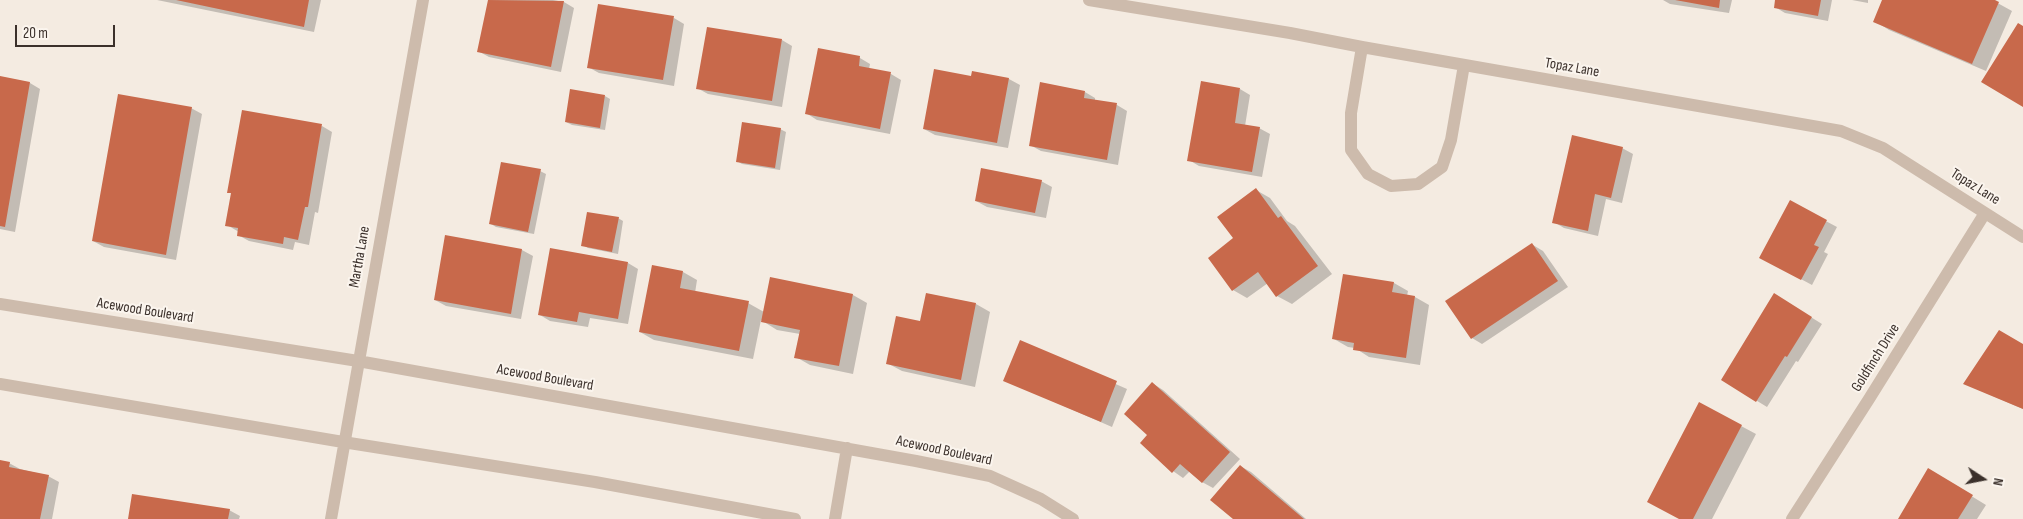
<!DOCTYPE html>
<style>
body{margin:0}
#map{position:relative;width:2023px;height:519px;overflow:hidden;background:#f4ebe1;font-family:"Sofia Sans Condensed",sans-serif}
canvas{display:block}
.north{position:absolute;left:1958px;top:454px;width:50px;height:50px;-webkit-text-stroke:4px #fbf5ee;paint-order:stroke;rotate:101deg;font-size:14px;font-weight:700;line-height:20px;text-align:center;color:#3b302b}
.north::after{content:'';display:block;margin:auto;width:18px;height:22px;background:#3b302b;clip-path:polygon(50% 0,100% 100%,50% 72%,0 100%)}
.scale{position:absolute;left:15px;top:25px;width:100px;height:22px;box-sizing:border-box;border:2px solid #3b302b;border-top:0;padding-left:6px;font-size:15px;line-height:18px;white-space:nowrap;color:#3b302b;-webkit-text-stroke:4px #fbf5ee;paint-order:stroke}
</style>
<div id="map">
<canvas width="2023" height="519"></canvas>
<div class="north">N</div>
<div class="scale">20 m</div>
</div>
<script>
const ctx = document.querySelector('canvas').getContext('2d');
ctx.lineJoin = 'round';
function paint(path, color) { ctx.fillStyle = color; ctx.fill(path, 'evenodd'); }
const shape = rows => new Path2D(rows.map(r => 'M' + r).join(''));
function trace(path, color, width, dash) { ctx.strokeStyle = color; ctx.lineWidth = width; ctx.lineCap = dash ? 'butt' : 'round'; ctx.setLineDash(dash || []); ctx.stroke(path); }
function drawText(font, color, halo, rows, align = 'center') {
  ctx.font = font + ' "Sofia Sans Condensed",sans-serif'; ctx.lineWidth = 4; ctx.setLineDash([]); ctx.textBaseline = 'middle'; ctx.strokeStyle = halo; ctx.fillStyle = color; for (const [text, x, y, turn = 0] of rows) {
    ctx.save(); ctx.translate(x, y); ctx.rotate((+turn || 0) * Math.PI / 180); ctx.textAlign = isNaN(turn) ? turn : align; if (halo) ctx.strokeText(text, 0, 0); ctx.fillText(text, 0, 0); ctx.restore();
  }
}
paint(shape([
 [157,0,321,0,314,32],
 [489,0,553,0,564,2,574,8,561,72,489,57,478,51],
 [1663,0,1732,0,1729,13,1670,4],
 [1776,0,1832,0,1828,21,1785,13,1775,7],
 [1852,0,1868,0,1868,3],
 [1884,0,1992,0,2012,11,1986,71,1889,30,1875,21],
 [674,18,684,24,674,86,599,73,588,67],
 [782,40,792,46,782,107,708,94,697,88],
 [819,49,860,58,870,64,869,69,891,74,901,80,890,134,817,120,806,113],
 [973,72,1009,79,1020,85,1008,148,935,135,924,129,972,77],
 [0,78,30,83,40,89,15,232,0,229],
 [1240,89,1250,95,1245,126,1259,128,1270,134,1262,177,1199,166,1189,160],
 [1085,92,1095,98,1095,101,1117,105,1127,111,1118,165,1041,151,1030,145],
 [605,96,610,99,605,130,572,125,566,122],
 [191,108,202,114,176,260,104,247,93,241],
 [322,126,332,132,318,213,315,212,309,245,295,242,293,250,249,241,238,235,239,232,227,225,232,194,229,192],
 [780,129,786,132,780,170,742,164,737,161],
 [1622,148,1633,154,1622,203,1606,199,1598,236,1564,228,1554,222],
 [540,171,546,174,534,234,496,227,491,224],
 [1041,181,1052,187,1046,218,987,207,976,201],
 [1256,190,1270,198,1287,221,1295,226,1332,274,1292,304,1277,296,1268,283,1247,298,1233,290,1235,239],
 [1790,202,1837,227,1824,252,1828,254,1812,285,1771,263],
 [618,218,623,221,618,254,588,248,583,245],
 [446,236,522,250,533,256,521,319,446,306,435,300],
 [1533,245,1543,251,1568,287,1482,344,1472,338],
 [628,263,638,269,628,324,590,318,588,327,550,321,540,315],
 [653,266,683,272,697,280,695,293,748,303,764,312,853,295,867,303,853,374,810,365,796,357,800,334,777,330,761,320,753,359,654,340,640,332],
 [1344,275,1394,283,1408,291,1407,296,1415,297,1429,305,1420,365,1369,357,1355,348,1348,347,1334,339],
 [927,294,976,304,990,312,975,387,902,371,887,363,921,323],
 [1785,301,1822,324,1798,362,1796,361,1767,407,1723,380],
 [1020,342,1127,389,1112,427,1004,380],
 [2023,346,2023,409,1965,384],
 [1152,383,1163,390,1240,459,1213,488,1202,482,1190,471,1183,478,1173,471,1149,435],
 [1700,404,1756,434,1712,519,1680,519],
 [0,462,9,463,20,469,48,476,59,482,52,519,0,519],
 [1240,466,1251,472,1306,519,1234,519],
 [1942,478,1986,505,1977,519,1900,519],
 [229,510,240,516,239,519,130,519]
]), '#0003');
paint(shape([
 [176,0,309,0,304,27],
 [488,0,564,1,551,67,477,52],
 [1675,0,1720,0,1719,8],
 [1775,0,1821,0,1818,16,1774,8],
 [1882,0,1995,0,1999,2,1972,64,1873,22],
 [598,4,674,16,663,80,587,68],
 [2018,23,2023,26,2023,107,1981,82],
 [707,27,782,39,772,101,696,89],
 [818,48,860,56,859,66,891,72,880,129,805,114],
 [934,69,971,76,972,71,1009,78,997,143,923,129],
 [0,76,30,82,5,227,0,226],
 [1201,81,1240,88,1235,123,1260,127,1252,172,1187,161],
 [1040,82,1085,91,1084,98,1117,103,1107,160,1029,146],
 [570,89,605,95,600,128,565,122],
 [118,94,192,107,166,255,92,241],
 [242,110,322,124,308,207,305,207,298,240,284,237,283,244,237,236,238,228,225,226,231,193,227,193],
 [742,122,781,128,775,168,736,162],
 [1572,135,1623,147,1611,198,1595,194,1588,231,1552,223],
 [501,162,541,169,528,232,489,224],
 [981,168,1042,180,1035,213,975,201],
 [1256,188,1278,218,1281,216,1318,266,1276,297,1258,272,1232,291,1208,258,1233,238,1217,217],
 [1790,200,1827,220,1814,245,1819,247,1801,280,1759,258],
 [587,212,619,217,612,252,581,246],
 [445,235,522,249,511,314,434,300],
 [1532,243,1558,281,1471,339,1445,301],
 [550,248,628,262,618,319,579,312,577,322,538,315],
 [652,265,683,271,680,288,749,301,739,351,639,332],
 [1343,274,1394,282,1392,292,1415,296,1406,358,1353,350,1354,343,1332,339],
 [770,277,853,294,839,366,794,358,800,330,761,322],
 [926,293,976,303,961,380,886,364,896,316,920,321],
 [1774,293,1812,317,1787,357,1785,356,1756,402,1721,380],
 [1999,330,2023,344,2023,409,1963,384],
 [1020,340,1117,381,1101,422,1003,381],
 [1152,382,1230,452,1202,483,1180,464,1172,473,1140,443,1147,435,1124,414],
 [1699,402,1742,425,1693,519,1679,519,1647,502],
 [0,460,10,462,9,467,49,475,40,519,0,519],
 [1240,465,1304,519,1233,519,1210,500],
 [1928,468,1973,495,1958,519,1898,519],
 [132,494,230,509,228,519,128,519]
]), '#c8694b');
trace(shape([
 [1089,0,1290,33,1362,47,1841,131,1883,148,2023,237],
 [1362,47,1351,113,1351,150,1368,174,1391,186,1418,184,1442,167,1451,140,1464,65],
 [0,304,358,361,916,461,990,476,1041,499,1073,519],
 [0,384,343,442,595,482,795,519],
 [331,519,423,0],
 [835,519,847,448],
 [1792,519,1869,399,1985,213]
]), '#cdbbac', 12);
drawText('15px', '#3b302b', '#fbf5ee', [
 ["Topaz Lane",1572,68,10],
 ["Topaz Lane",1975,187,32],
 ["Martha Lane",360,257,-80],
 ["Acewood Boulevard",145,311,9],
 ["Goldfinch Drive",1876,358,-58],
 ["Acewood Boulevard",545,378,10],
 ["Acewood Boulevard",944,451,12]
]);
</script>
